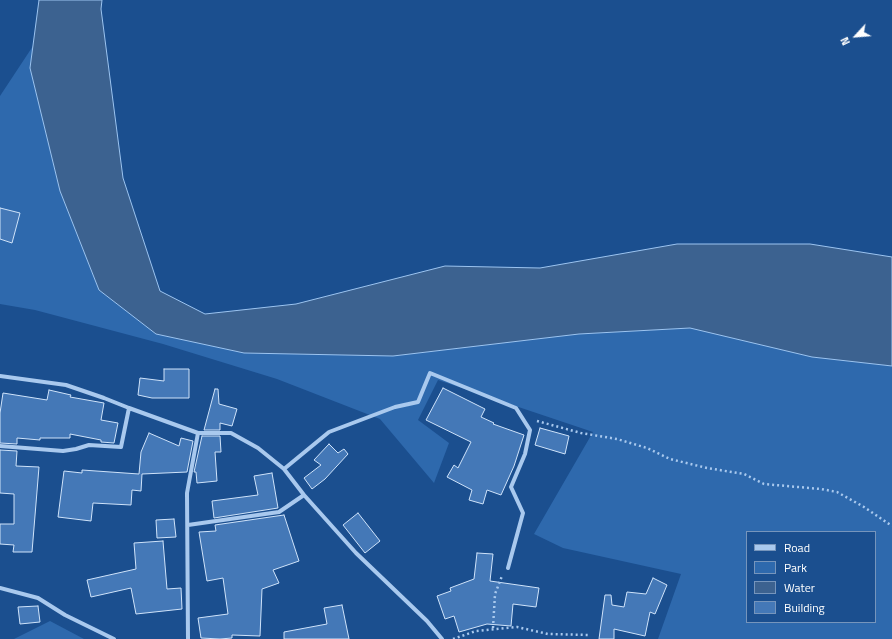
<!DOCTYPE html>
<style>
body{margin:0}
#map{position:relative;width:892px;height:639px;overflow:hidden;background:#1b4f8f;font-family:"Titillium Web",sans-serif}
canvas{display:block}
.legend{position:absolute;left:746px;top:531px;width:130px;height:92px;box-sizing:border-box;background:#1b4f8f;border:1px solid #7695bc;margin:0;padding:5px 7px;list-style:none;font-size:12px;color:#fff}
.legend li{display:flex;align-items:center;gap:8px;height:20px}
.legend b{width:20px;border:1px solid #7695bc}
.north{position:absolute;left:836px;top:16px;width:40px;height:40px;-webkit-text-stroke:3px #1b4f8f;paint-order:stroke;rotate:244deg;font-size:11px;font-weight:700;line-height:16px;text-align:center;color:#fff}
.north::after{content:'';display:block;margin:auto;width:14px;height:18px;background:#fff;clip-path:polygon(50% 0,100% 100%,50% 72%,0 100%)}
</style>
<div id="map">
<canvas width="892" height="639"></canvas>
<ul class="legend">
<li><b style="height:5px;background:#a9c9ee"></b>Road</li>
<li><b style="height:11px;background:#2e69ad"></b>Park</li>
<li><b style="height:11px;background:#3c6290"></b>Water</li>
<li><b style="height:11px;background:#4478b7"></b>Building</li>
</ul>
<div class="north">N</div>
</div>
<script>
const ctx = document.querySelector('canvas').getContext('2d');
ctx.lineJoin = 'round';
function paint(path, color) { ctx.fillStyle = color; ctx.fill(path, 'evenodd'); }
const shape = rows => new Path2D(rows.map(r => 'M' + r).join(''));
function trace(path, color, width, dash) { ctx.strokeStyle = color; ctx.lineWidth = width; ctx.lineCap = dash ? 'butt' : 'round'; ctx.setLineDash(dash || []); ctx.stroke(path); }
paint(shape([
 [33,46,30,68,60,191,99,290,156,334,244,353,393,356,579,334,691,328,812,357,892,366,892,639,658,639,681,574,563,548,534,534,593,432,438,380,418,420,449,443,434,483,380,419,277,379,163,344,35,310,0,304,0,96],
 [747,532,875,532,875,622,747,622],
 [50,621,84,639,14,639]
]), '#2e69ad');
const water = shape([
 [39,0,102,0,101,9,123,178,160,291,205,314,296,304,445,266,540,268,677,244,810,244,892,257,892,366,812,357,690,328,579,334,393,356,244,353,156,334,99,290,60,191,30,68,39,0]
]);
paint(water, '#3c6290');
trace(water, '#9cc4f0', 1);
const building = shape([
 [0,208,20,213,12,243,0,239,0,208],
 [164,369,189,369,189,398,152,398,138,395,140,378,164,381,164,369],
 [443,388,485,409,481,417,494,423,493,424,524,435,514,466,501,495,487,490,483,504,469,500,472,490,447,477,454,465,458,468,471,442,426,420,443,388],
 [215,389,218,389,219,404,237,409,232,426,220,423,220,430,204,430,215,389],
 [49,390,71,395,70,397,104,403,101,420,118,423,114,443,101,442,101,440,70,434,70,438,40,438,40,440,17,438,17,444,0,443,0,413,3,393,47,400,49,390],
 [540,428,569,436,565,454,535,445,540,428],
 [149,433,179,446,181,438,193,441,187,472,142,474,141,491,132,490,131,505,93,503,91,521,58,517,64,471,82,473,82,470,139,474,141,452,149,433],
 [202,436,220,436,221,452,215,452,217,481,197,483,196,472,194,472,202,436],
 [329,444,338,453,344,449,348,454,325,479,312,489,304,478,321,465,314,460,329,444],
 [0,450,17,451,16,466,39,467,32,552,13,552,14,545,0,544,0,524,14,524,14,494,0,493,0,450],
 [272,473,278,508,214,518,212,501,258,495,254,476,272,473],
 [358,513,380,541,365,553,343,525,358,513],
 [284,515,299,561,273,570,279,583,262,589,260,636,232,635,232,638,220,639,201,638,198,618,228,614,223,578,207,581,199,532,216,531,215,525,284,515],
 [174,519,176,537,157,538,156,520,174,519],
 [163,541,167,589,181,588,182,609,136,614,131,588,91,597,87,580,136,569,134,543,163,541],
 [477,553,493,554,490,581,539,588,536,607,513,604,511,626,487,624,459,632,454,616,445,619,437,596,451,591,450,588,474,579,477,553],
 [653,578,667,585,655,614,650,612,645,636,614,629,614,639,599,639,605,595,611,595,612,605,624,607,627,592,646,594,653,578],
 [342,605,349,639,284,639,284,632,327,624,324,608,342,605],
 [38,606,40,622,20,624,18,607,38,606]
]);
paint(building, '#4478b7');
trace(building, '#cfe3fa', 1);
trace(shape([
 [537,421,581,433,617,439,647,448,670,459,707,468,744,474,764,484,821,489,837,492,864,507,892,526],
 [493,628,495,594,502,576],
 [453,639,476,631,517,627,548,634,590,635]
]), '#a9c9ee', 2.5, [2, 3]);
trace(shape([
 [0,376,66,385,104,398,129,408,198,433,231,433,258,448,284,469,304,495,356,553,427,621,442,639],
 [0,446,63,451,76,449,89,445,121,447,129,408],
 [284,469,329,432,395,407,418,402,430,373,516,408,530,430,525,454,511,487,523,513,508,568],
 [188,525,279,512,304,495],
 [0,588,38,598,65,615,114,639],
 [188,639,187,493,198,433]
]), '#a9c9ee', 4);
</script>
